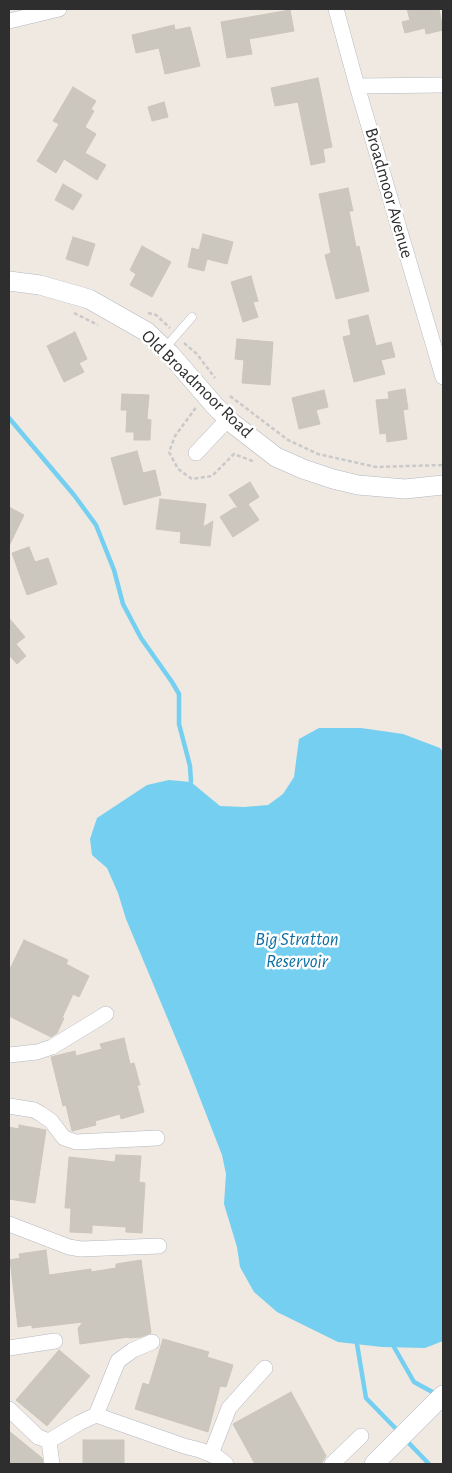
<!DOCTYPE html>
<style>
body{margin:0}
#map{position:relative;width:452px;height:1473px;overflow:hidden;background:#efe9e1;font-family:"Alegreya Sans",sans-serif}
canvas{display:block}
.frame{position:absolute;inset:0;border:10px solid #2e2e2e;pointer-events:none}
</style>
<div id="map">
<canvas width="452" height="1473"></canvas>
<div class="frame"></div>
</div>
<script>
const ctx = document.querySelector('canvas').getContext('2d');
ctx.lineJoin = 'round';
function paint(path, color) { ctx.fillStyle = color; ctx.fill(path, 'evenodd'); }
const shape = rows => new Path2D(rows.map(r => 'M' + r).join(''));
function trace(path, color, width, dash) { ctx.strokeStyle = color; ctx.lineWidth = width; ctx.lineCap = dash ? 'butt' : 'round'; ctx.setLineDash(dash || []); ctx.stroke(path); }
function drawText(font, color, halo, rows, align = 'center') {
  ctx.font = font + ' "Alegreya Sans",sans-serif'; ctx.lineWidth = 5; ctx.setLineDash([]); ctx.textBaseline = 'middle'; ctx.strokeStyle = halo; ctx.fillStyle = color; for (const [text, x, y, turn = 0] of rows) {
    ctx.save(); ctx.translate(x, y); ctx.rotate((+turn || 0) * Math.PI / 180); ctx.textAlign = isNaN(turn) ? turn : align; if (halo) ctx.strokeText(text, 0, 0); ctx.fillText(text, 0, 0); ctx.restore();
  }
}
paint(shape([
 [319,728,361,728,403,734,440,748,443,752,443,1341,425,1348,382,1347,338,1342,277,1312,254,1292,240,1267,237,1247,224,1204,226,1174,222,1155,187,1065,126,919,118,893,107,868,92,855,90,839,97,818,147,785,169,780,191,782,220,806,244,807,268,805,283,794,294,777,299,739]
]), '#75cff0');
trace(shape([
 [9,418,74,495,96,525,114,570,123,604,141,638,172,682,179,694,179,724,190,766,191,782],
 [357,1344,366,1398,400,1433],
 [394,1347,414,1382,438,1395],
 [405,1439,429,1464]
]), '#75cff0', 4.5);
const building = shape([
 [407,9,439,9,443,30,426,34,425,28,405,33,402,22,410,20,407,9],
 [290,10,294,31,249,39,252,54,227,58,221,22,290,10],
 [174,25,175,30,190,27,200,66,165,74,159,48,136,53,132,35,174,25],
 [318,78,332,147,323,149,325,162,311,165,298,102,275,106,271,88,318,78],
 [73,87,96,101,91,109,94,111,85,127,96,134,85,153,106,165,97,180,64,159,56,173,37,161,59,124,53,121,73,87],
 [164,102,168,117,152,121,148,107,164,102],
 [63,184,82,195,73,210,55,200,63,184],
 [348,188,353,211,349,211,356,247,359,246,369,291,336,299,325,255,331,253,319,194,348,188],
 [203,234,233,242,227,264,207,259,204,271,188,267,192,248,199,250,203,234],
 [73,237,95,244,88,266,66,259,73,237],
 [142,246,171,262,152,297,130,285,136,274,130,270,142,246],
 [251,276,258,301,253,302,258,317,243,322,231,282,251,276],
 [368,315,376,346,391,342,395,357,381,360,385,374,354,382,343,337,351,335,348,320,368,315],
 [75,332,87,359,79,363,84,372,64,382,47,346,75,332],
 [237,339,273,342,270,385,242,383,244,360,235,359,237,339],
 [405,389,408,409,403,410,407,439,387,442,386,433,380,434,376,400,389,399,388,392,405,389],
 [324,390,328,407,316,410,320,424,299,429,292,398,324,390],
 [122,394,149,395,147,419,151,420,150,440,134,440,134,432,126,432,127,410,121,410,122,394],
 [137,451,143,473,155,470,161,495,124,505,111,458,137,451],
 [250,482,259,497,248,504,259,520,233,537,220,517,234,508,238,508,229,495,250,482],
 [160,499,206,504,203,527,213,521,210,546,180,543,181,532,156,529,160,499],
 [9,507,24,515,9,546,9,507],
 [29,547,35,562,48,558,57,584,27,595,12,553,29,547],
 [9,618,25,637,16,644,26,656,17,664,9,655,9,618],
 [24,940,68,960,66,964,89,976,79,997,73,994,62,1018,64,1018,57,1033,51,1037,9,1016,9,971,24,940],
 [124,1038,130,1064,134,1063,140,1085,137,1085,144,1112,121,1119,120,1114,95,1121,96,1125,72,1131,66,1105,63,1106,51,1057,75,1051,76,1056,102,1049,100,1044,124,1038],
 [19,1125,46,1130,35,1203,9,1199,9,1127,19,1129,19,1125],
 [116,1155,141,1156,139,1182,145,1183,142,1233,126,1232,126,1227,92,1225,92,1233,70,1232,71,1208,65,1208,69,1157,115,1162,116,1155],
 [46,1250,49,1275,91,1269,91,1272,116,1268,116,1264,141,1260,151,1333,141,1337,129,1338,129,1337,80,1344,78,1328,83,1322,32,1328,32,1325,18,1327,10,1260,20,1258,19,1254,46,1250],
 [163,1339,209,1352,207,1357,233,1365,226,1387,220,1386,208,1432,135,1409,143,1383,149,1385,163,1339],
 [59,1350,90,1376,47,1426,16,1400,59,1350],
 [291,1392,326,1456,321,1464,255,1464,233,1424,291,1392],
 [9,1431,42,1458,43,1464,9,1464,9,1431],
 [83,1440,124,1440,124,1464,83,1464,83,1440]
]);
paint(building, '#cbc7bf');
trace(building, '#cbc5ba', 1);
const service = shape([
 [165,348,192,317]
]);
const minor = shape([
 [336,9,357,86,443,377],
 [9,21,59,9],
 [357,86,443,85],
 [196,453,228,419],
 [9,1055,37,1052,52,1047,106,1014],
 [9,1106,34,1110,41,1114,51,1121,64,1138,76,1142,157,1138],
 [9,1224,69,1247,81,1249,159,1246],
 [9,1348,55,1341],
 [9,1409,38,1437,49,1441,79,1423,96,1415,184,1446,200,1450,217,1457,226,1464],
 [96,1415,118,1361,133,1350,152,1342],
 [49,1441,52,1464],
 [211,1454,229,1408,265,1368],
 [332,1464,361,1436]
]);
const tertiary = shape([
 [9,281,40,285,89,299,147,332,170,354,215,406,232,423,276,457,303,469,333,479,358,485,405,489,443,485],
 [374,1464,443,1395]
]);
trace(service, '#b4b7c1', 9);
trace(minor, '#b4b7c1', 16);
trace(tertiary, '#b4b7c1', 20);
trace(shape([
 [74,313,98,325],
 [148,313,156,315,170,328],
 [184,343,197,354,215,378],
 [230,396,288,440,318,454,376,467,443,465],
 [194,408,195,409,175,436,169,452,178,469,192,479,212,476,234,454,255,462]
]), '#c9c9c9', 2.5, [4, 2.5]);
trace(service, '#fff', 8);
trace(minor, '#fff', 15);
trace(tertiary, '#fff', 19);
drawText('18px', '#2e2e2e', '#fff', [
 ["Broadmoor Avenue",389,193,74],
 ["Old Broadmoor Road",197,384,44]
]);
drawText('italic 19px', '#0d6fa3', '#fff', [
 ["Big Stratton",297,939],
 ["Reservoir",297,961]
]);
</script>
